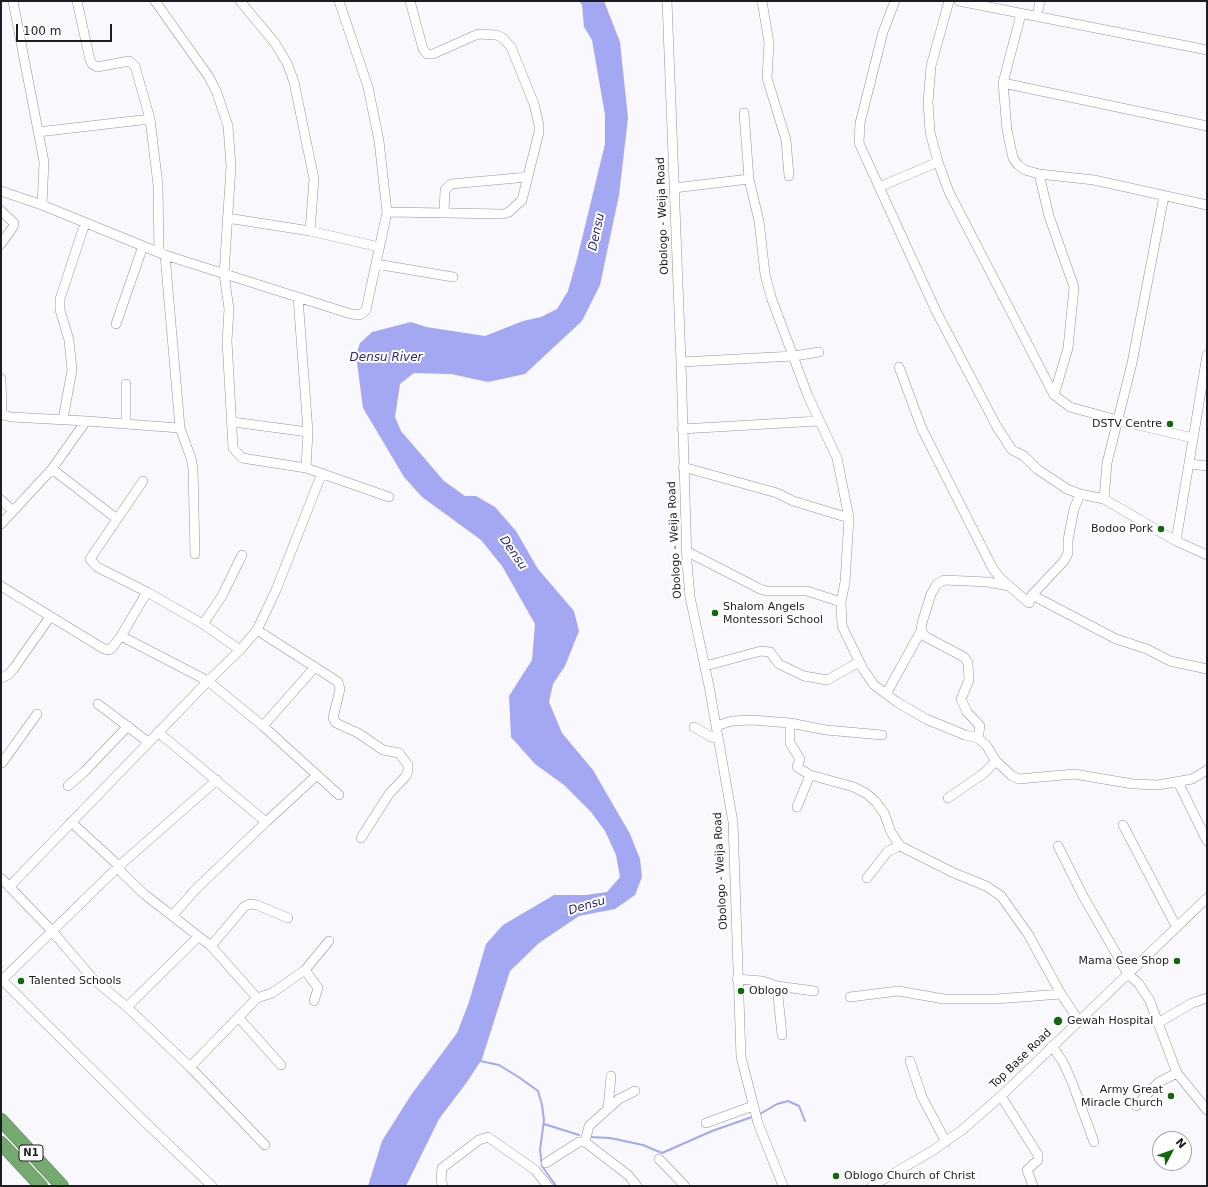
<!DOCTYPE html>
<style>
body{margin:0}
#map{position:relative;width:1208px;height:1187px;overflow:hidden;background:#f9f9fd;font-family:"DejaVu Sans",sans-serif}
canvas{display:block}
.frame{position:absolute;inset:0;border:2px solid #1c1d23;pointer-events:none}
.north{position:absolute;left:1152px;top:1131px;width:40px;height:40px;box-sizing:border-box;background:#fff;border:1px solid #a4a5a7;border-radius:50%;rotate:49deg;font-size:11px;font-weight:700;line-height:16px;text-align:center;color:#1c1d23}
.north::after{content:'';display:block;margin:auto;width:14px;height:18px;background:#11680d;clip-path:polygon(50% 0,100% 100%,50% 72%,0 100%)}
.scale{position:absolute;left:16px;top:24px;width:96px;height:18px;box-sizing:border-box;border:2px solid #1c1d23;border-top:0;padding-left:5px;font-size:12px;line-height:14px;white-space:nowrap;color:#1c1d23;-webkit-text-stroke:3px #fff;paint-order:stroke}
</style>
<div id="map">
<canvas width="1208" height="1187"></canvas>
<div class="frame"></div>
<div class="north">N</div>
<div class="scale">100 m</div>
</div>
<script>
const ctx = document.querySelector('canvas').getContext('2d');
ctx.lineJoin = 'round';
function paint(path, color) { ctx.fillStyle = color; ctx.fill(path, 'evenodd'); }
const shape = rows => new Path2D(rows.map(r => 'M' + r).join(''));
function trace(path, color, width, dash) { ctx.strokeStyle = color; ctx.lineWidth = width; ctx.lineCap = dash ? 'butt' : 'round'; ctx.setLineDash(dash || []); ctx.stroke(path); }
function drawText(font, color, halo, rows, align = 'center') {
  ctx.font = font + ' "DejaVu Sans",sans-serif'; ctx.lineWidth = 4; ctx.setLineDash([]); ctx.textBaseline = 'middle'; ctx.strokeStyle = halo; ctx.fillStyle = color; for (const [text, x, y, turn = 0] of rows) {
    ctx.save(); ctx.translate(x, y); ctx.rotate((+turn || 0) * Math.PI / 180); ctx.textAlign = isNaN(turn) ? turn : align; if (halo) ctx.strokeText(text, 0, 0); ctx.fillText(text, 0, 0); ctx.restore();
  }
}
paint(shape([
 [579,1,604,1,620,42,628,118,619,195,600,285,582,321,525,374,488,382,451,374,414,373,400,384,395,417,401,431,444,481,465,496,476,496,495,507,516,531,538,569,574,611,579,631,565,666,553,684,549,702,562,733,593,770,630,834,640,859,642,877,635,895,615,909,579,916,539,943,510,971,482,1059,467,1082,439,1119,406,1186,368,1186,382,1141,411,1095,457,1033,469,1002,486,944,503,925,554,895,586,895,607,892,620,877,616,855,605,831,591,812,564,785,535,764,511,737,509,696,532,660,535,624,502,566,481,540,422,497,404,477,363,408,356,355,360,343,372,332,411,322,426,327,485,336,523,321,541,317,557,309,568,291,577,259,605,144,605,115,592,40,584,27,582,5]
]), '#a4a8f2');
trace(shape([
 [480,1061,499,1065,520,1078,538,1091,542,1105,544,1120,540,1150,542,1166,556,1186],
 [760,1114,777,1104,788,1101,799,1106,805,1121],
 [544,1124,579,1135],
 [590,1137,610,1138,643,1145,662,1153,712,1131,752,1117]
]), '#a4a8f2', 2);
const minor = shape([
 [13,1,44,162,42,205],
 [77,1,90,60,92,64,97,67,129,61,135,66,150,119,158,185,159,252],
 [155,1,209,77,217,93,228,126,231,166,224,274,229,309,227,341,233,448,242,458,306,468,389,497],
 [240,1,275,43,287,63,294,82,314,179,310,231],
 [667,1,681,362,687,563,690,597,709,686,733,822,741,1057,758,1123,783,1186],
 [762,1,769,43,767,78,786,140,789,176],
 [895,1,883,32,860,123,859,143,936,311,997,427,1012,450,1024,456,1037,469,1067,489,1080,494,1104,499,1176,541,1207,555],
 [949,1,931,66,928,102,930,132,938,162,949,192,1054,395,1070,407,1117,420,1193,438],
 [959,1,1207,50],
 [1021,14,1003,83,1007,130,1013,158,1018,165,1025,170,1039,174,1094,180,1207,205],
 [1037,15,1040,1],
 [1003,83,1207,126],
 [38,132,150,119],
 [1039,174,1049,216,1074,287,1068,348,1054,395],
 [749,179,759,221,765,274,771,297,808,396,837,458,849,518,845,582,841,602,842,626,863,669,874,685,897,702,926,719,965,735,978,738,986,745,996,761,1012,776,1019,779,1074,774,1133,784,1158,785,1192,779,1207,770],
 [879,187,938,162],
 [674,188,749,179,744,113],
 [1,191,42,205,165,255,351,314,360,315,366,310,387,212,379,141,368,87,339,1],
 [1,211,14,223,13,227,1,244],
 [387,212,503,214,509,212,522,200,539,132,539,125,534,104,511,47,503,38,496,35,478,34,433,54,427,54,423,49,410,1],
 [444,213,445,190,451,184,528,177],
 [227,218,310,231,379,247],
 [165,255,180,428,191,458,193,469,195,554],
 [376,264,453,277],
 [298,297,308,432,306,468],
 [116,324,143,246],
 [681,362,794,356,819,352],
 [899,367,922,429,993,569,1001,579,1029,603,1032,595,1064,561,1068,553,1068,540,1074,509,1080,494],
 [1,379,2,415],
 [1,414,11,417,86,421,180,428],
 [63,419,72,370,69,340,60,310,60,299,85,223],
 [233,422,308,432],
 [126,424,126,384],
 [682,429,818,421],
 [1190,464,1207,466],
 [683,467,777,493,793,501,849,518],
 [52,469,117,519],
 [143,481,90,559,97,567,147,592,203,624,240,650],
 [1104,499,1107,463,1132,363,1164,196],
 [1,500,13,511],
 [1,524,52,469,86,421],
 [1176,541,1207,355],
 [686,551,760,589,767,591,807,591,841,602],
 [1,586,104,649,108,650,111,649,121,636,208,681,263,726,339,795],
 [1032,595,1116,639,1147,649,1170,661,1207,669],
 [203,624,222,596,242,555],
 [257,630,338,682,340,689,333,718,336,723,358,733,383,750,399,753,408,765,408,771,406,776,389,794,361,838],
 [121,636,147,592],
 [705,666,761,651,770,652,779,664,804,676,827,680,859,662],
 [1,678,8,675,14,668,50,617],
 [886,694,921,631],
 [98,704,148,742],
 [790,723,790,743,800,759,797,767,810,775,854,787,867,794,876,802,884,813,891,832,900,846,954,873,986,886,1001,896,1028,934,1061,994,1079,1021],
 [263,726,315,667],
 [716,726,732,721,752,720,790,723,826,730,882,735],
 [694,727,711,737,718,738],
 [158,732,266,822,196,889,172,916],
 [978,738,980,726,967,712,961,699,969,680,968,663,964,657,926,637,921,631,922,623,931,594,937,584,944,580,988,582,1009,586],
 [2,763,37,714],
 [1178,782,1207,841],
 [68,786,84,772,128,726],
 [948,798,983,774,996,761],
 [797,807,810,775],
 [71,822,119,866,122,873,144,894,211,946,244,907,250,904,257,905,288,918],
 [266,822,317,775],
 [1123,825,1176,926],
 [1058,846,1083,896,1128,974,1139,984,1150,1001,1158,1023,1192,1003,1207,998],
 [1,878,52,931,93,979,127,1007,190,1067,265,1145],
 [867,878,888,851,900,846],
 [9,887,208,681,240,650,257,630,276,590,322,473],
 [211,946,257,998],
 [305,970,318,988,314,1001],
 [1,979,144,1121,212,1186],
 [737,979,762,981,777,986,814,991],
 [1,981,119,866,217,780],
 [777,986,782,1035],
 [850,997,898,991,944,999,996,999,1061,994],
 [127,1007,198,937],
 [239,1018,281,1065],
 [1158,1023,1177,1073,1207,1110],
 [1052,1046,1063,1062,1072,1082,1094,1142],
 [910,1061,922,1097,946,1142],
 [190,1067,257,998,272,993,305,970,329,941],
 [1001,1096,1038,1155,1038,1160,1027,1170,1033,1186],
 [1136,1106,1159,1082,1177,1073],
 [608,1109,611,1076],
 [706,1123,753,1106],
 [585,1142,589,1126,619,1099,635,1091],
 [659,1159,685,1186],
 [546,1163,579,1142,585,1142,628,1175,637,1186],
 [443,1186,441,1181,442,1168,479,1140,488,1137,535,1170,548,1186],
 [872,1186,932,1151,962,1130,1001,1096,1207,898]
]);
const highway = shape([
 [1,1120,62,1186],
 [1,1143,41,1186]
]);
trace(minor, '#9193a3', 10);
trace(highway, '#557954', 14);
trace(minor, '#fff', 9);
trace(highway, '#74aa6f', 13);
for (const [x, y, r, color] of [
 [1170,424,4,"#11680d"],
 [1161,529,4,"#11680d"],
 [715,613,4,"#11680d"],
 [1177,961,4,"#11680d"],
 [21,981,4,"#11680d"],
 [741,991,4,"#11680d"],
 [1058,1021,5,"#11680d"],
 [1171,1096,4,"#11680d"],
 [836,1176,4,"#11680d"]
]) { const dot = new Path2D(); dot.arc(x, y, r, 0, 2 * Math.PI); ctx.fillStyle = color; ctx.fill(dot); trace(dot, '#fff', 1.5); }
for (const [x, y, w] of [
 [31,1153,24]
]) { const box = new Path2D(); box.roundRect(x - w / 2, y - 8, w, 16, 3); ctx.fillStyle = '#fff'; ctx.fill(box); trace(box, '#1c1d23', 1); }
drawText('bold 10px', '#1c1d23', null, [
 ["N1",31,1153]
]);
drawText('11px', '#1c1d23', '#fff', [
 ["Obologo - Weija Road",663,216,-92],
 ["Obologo - Weija Road",675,540,-93],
 ["Obologo - Weija Road",721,871,-93],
 ["Top Base Road",1021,1059,-44]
]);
drawText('11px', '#1c1d23', '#fff', [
 ["DSTV Centre",1162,424,"right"],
 ["Bodoo Pork",1153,529,"right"],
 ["Shalom Angels",723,607],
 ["Montessori School",723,620],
 ["Mama Gee Shop",1169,961,"right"],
 ["Talented Schools",29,981],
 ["Oblogo",749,991],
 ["Gewah Hospital",1067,1021],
 ["Army Great",1163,1090,"right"],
 ["Miracle Church",1163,1103,"right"],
 ["Oblogo Church of Christ",844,1176]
], 'left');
drawText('italic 12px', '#2e2679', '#fff', [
 ["Densu",597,232,-78],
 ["Densu River",386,358],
 ["Densu",513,553,55],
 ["Densu",587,906,-17]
]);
</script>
